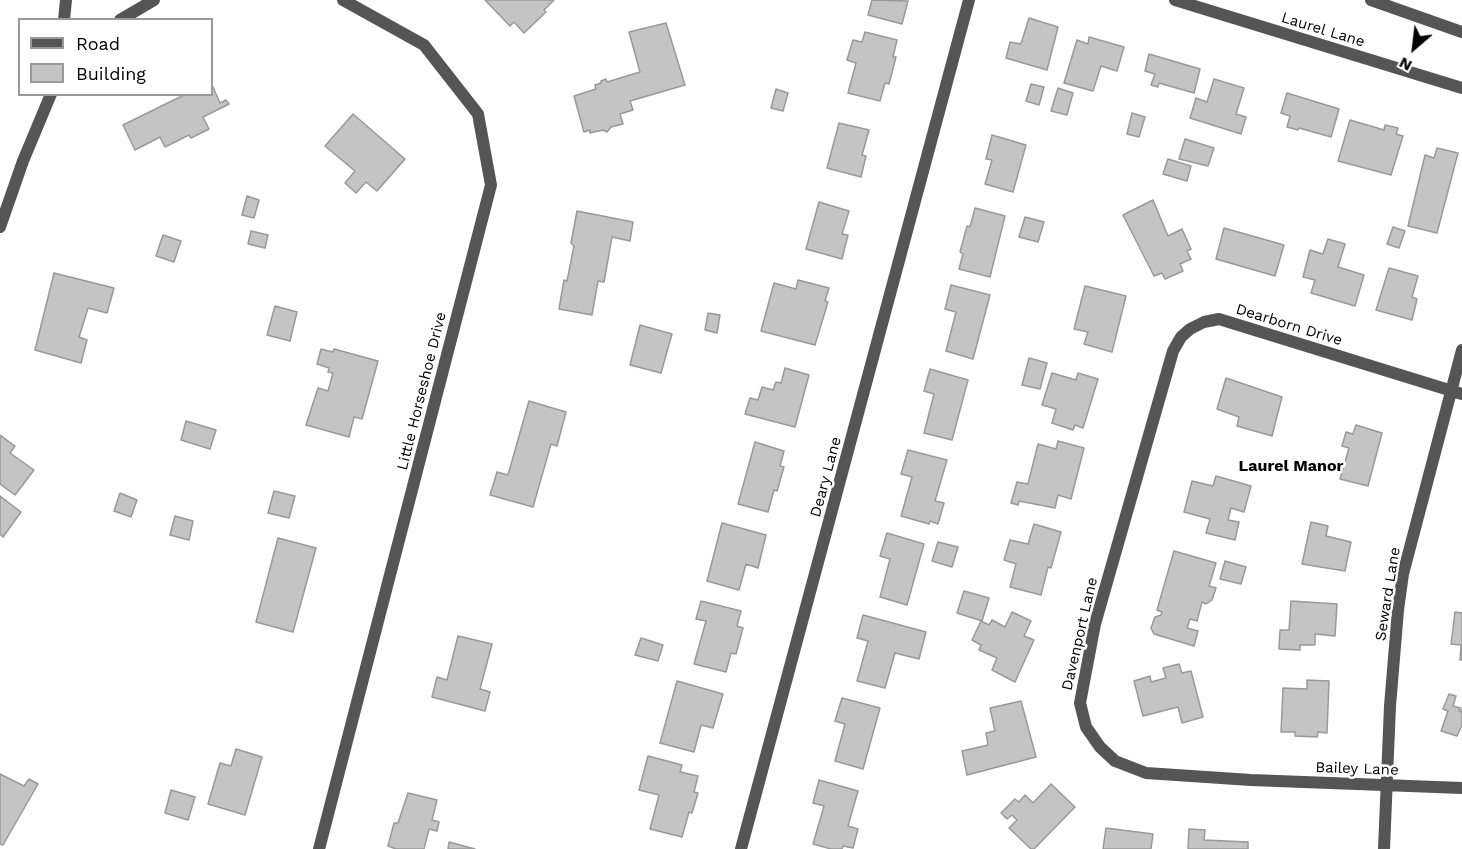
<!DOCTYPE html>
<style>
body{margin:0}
#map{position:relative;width:1462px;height:849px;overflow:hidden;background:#fff;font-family:"Work Sans",sans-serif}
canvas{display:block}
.legend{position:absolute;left:18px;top:18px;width:195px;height:78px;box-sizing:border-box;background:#fff;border:2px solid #999;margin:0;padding:8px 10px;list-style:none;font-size:18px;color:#000}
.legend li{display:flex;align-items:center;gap:12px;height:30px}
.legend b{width:30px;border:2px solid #999}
.north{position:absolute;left:1384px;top:18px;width:60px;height:60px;-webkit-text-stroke:4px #fff;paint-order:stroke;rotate:208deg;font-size:16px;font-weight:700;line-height:24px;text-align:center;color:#000}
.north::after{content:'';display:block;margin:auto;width:21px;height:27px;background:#000;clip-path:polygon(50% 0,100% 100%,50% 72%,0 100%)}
</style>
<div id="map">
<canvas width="1462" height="849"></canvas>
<ul class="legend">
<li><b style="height:8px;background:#555"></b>Road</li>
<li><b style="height:16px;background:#c4c4c4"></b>Building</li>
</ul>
<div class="north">N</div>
</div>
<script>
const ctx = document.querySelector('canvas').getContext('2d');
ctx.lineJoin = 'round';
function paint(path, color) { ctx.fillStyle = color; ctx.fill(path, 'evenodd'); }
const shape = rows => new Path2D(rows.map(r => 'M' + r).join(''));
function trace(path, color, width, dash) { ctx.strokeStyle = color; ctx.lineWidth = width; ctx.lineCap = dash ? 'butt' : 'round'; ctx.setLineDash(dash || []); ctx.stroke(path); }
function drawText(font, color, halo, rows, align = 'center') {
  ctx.font = font + ' "Work Sans",sans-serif'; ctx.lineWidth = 5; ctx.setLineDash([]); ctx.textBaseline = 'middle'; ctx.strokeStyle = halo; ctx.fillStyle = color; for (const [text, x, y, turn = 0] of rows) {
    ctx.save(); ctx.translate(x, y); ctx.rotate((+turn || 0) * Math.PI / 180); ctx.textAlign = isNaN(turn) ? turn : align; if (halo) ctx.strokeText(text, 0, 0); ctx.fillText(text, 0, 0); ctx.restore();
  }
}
const building = shape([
 [485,0,554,0,544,10,546,12,524,33,514,22,510,26,485,0],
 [872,0,908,1,902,24,868,15,872,0],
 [1029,18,1058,27,1047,70,1006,58,1010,42,1021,44,1029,18],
 [666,23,685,85,630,101,633,110,620,114,623,124,611,127,607,132,603,130,590,133,590,130,584,132,574,96,596,89,595,85,601,83,601,81,606,79,607,82,640,72,629,32,666,23],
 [865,32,897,40,893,57,896,57,889,84,885,83,880,101,848,93,856,63,847,60,853,40,862,42,865,32],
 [1089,37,1124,47,1117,71,1101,66,1093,91,1064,83,1077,40,1088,44,1089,37],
 [1149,54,1200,69,1194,93,1159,83,1158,87,1151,85,1155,74,1145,71,1149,54],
 [1214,79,1244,88,1236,114,1246,117,1241,134,1190,118,1196,98,1207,102,1214,79],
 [1031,84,1044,87,1039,105,1026,101,1031,84],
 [212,85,220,103,226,100,229,104,203,117,209,129,191,138,189,135,165,147,160,137,135,150,123,125,186,94,212,94,212,85],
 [1058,88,1073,93,1067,115,1051,111,1058,88],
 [776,89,788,93,783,111,771,108,776,89],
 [1287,93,1339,109,1331,137,1299,128,1298,130,1287,127,1290,116,1281,113,1287,93],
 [1132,113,1145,117,1139,137,1127,134,1132,113],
 [353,114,405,159,377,191,366,182,356,193,345,183,355,171,325,146,353,114],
 [1350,120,1384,130,1385,125,1398,128,1396,134,1403,136,1391,175,1338,161,1350,120],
 [839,123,869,130,862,155,866,156,861,177,827,168,839,123],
 [992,135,1026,145,1013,192,985,184,992,160,986,159,992,135],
 [1185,139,1214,148,1208,166,1179,159,1185,139],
 [1437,148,1458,153,1437,233,1408,226,1425,155,1434,158,1437,148],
 [1168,159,1191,166,1187,181,1163,174,1168,159],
 [247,196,259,200,254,218,242,215,247,196],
 [1153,200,1168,236,1182,229,1191,249,1187,251,1191,259,1180,264,1183,271,1165,279,1162,273,1154,276,1123,215,1153,200],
 [819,202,849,211,842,234,848,235,842,259,806,249,819,202],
 [975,208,1005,216,990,277,959,269,963,254,960,252,967,226,970,227,975,208],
 [577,211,633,222,630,241,612,237,604,282,598,281,592,315,559,309,564,280,567,281,574,246,571,243,577,211],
 [1025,217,1044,222,1038,242,1019,237,1025,217],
 [1393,227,1405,231,1399,248,1387,244,1393,227],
 [1224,228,1284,245,1275,276,1216,259,1224,228],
 [251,231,268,235,265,248,248,244,251,231],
 [163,235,181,241,174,262,156,256,163,235],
 [1328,239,1345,244,1338,267,1364,275,1355,306,1311,293,1315,280,1303,277,1310,250,1323,254,1328,239],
 [1389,268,1418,276,1412,297,1417,299,1412,320,1376,310,1389,268],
 [54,273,114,288,107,313,88,308,79,337,87,340,81,363,35,350,54,273],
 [798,280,829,288,825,301,828,302,815,345,761,331,774,283,796,289,798,280],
 [951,285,990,295,973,359,946,351,956,312,945,309,951,285],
 [1085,286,1126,296,1112,352,1084,344,1088,332,1074,329,1085,286],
 [275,306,297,312,290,341,267,335,275,306],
 [708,313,720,315,717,333,705,330,708,313],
 [640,325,672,334,661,373,630,365,640,325],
 [321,349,333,352,334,349,378,361,362,419,354,417,349,437,306,425,318,388,328,391,333,373,328,372,329,368,317,364,321,349],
 [1029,358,1047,363,1040,389,1022,385,1029,358],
 [785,368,809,375,795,427,745,414,750,398,758,400,762,387,773,390,776,382,781,383,785,368],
 [930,369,968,380,952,440,924,433,934,394,924,391,930,369],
 [1052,373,1076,380,1078,373,1098,379,1083,428,1075,425,1073,430,1052,423,1056,409,1042,405,1052,373],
 [1226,378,1282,397,1272,436,1237,426,1239,417,1217,409,1226,378],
 [529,401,566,412,557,446,551,444,533,507,490,495,497,472,508,475,529,401],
 [186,421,216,430,210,449,181,440,186,421],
 [1356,425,1382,433,1368,486,1340,479,1349,448,1342,446,1346,432,1353,434,1356,425],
 [0,435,15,446,10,453,34,470,15,495,0,484,0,435],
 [1058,441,1084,448,1071,499,1058,495,1055,508,1019,501,1018,505,1011,503,1017,482,1028,484,1038,444,1056,449,1058,441],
 [755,442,784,451,780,466,784,467,777,491,774,490,768,512,738,504,755,442],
 [908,450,947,460,935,501,944,503,938,524,930,521,929,524,901,516,912,477,901,474,908,450],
 [1216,476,1251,486,1244,512,1231,508,1228,520,1239,522,1235,540,1206,533,1210,519,1184,512,1192,481,1213,486,1216,476],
 [274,491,295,496,289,518,268,513,274,491],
 [120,493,137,500,131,517,114,511,120,493],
 [0,496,21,512,3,537,0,534,0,496],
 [175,516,193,521,189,540,170,535,175,516],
 [1311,522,1328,526,1326,536,1351,542,1345,571,1302,564,1311,522],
 [722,523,766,535,758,568,746,564,739,590,707,581,722,523],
 [1034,524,1061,532,1051,568,1048,567,1041,595,1010,587,1016,564,1004,560,1010,540,1028,544,1034,524],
 [887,533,924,544,907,605,880,597,890,559,880,556,887,533],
 [278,538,316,548,293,632,256,622,278,538],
 [938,542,958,547,952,567,932,561,938,542],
 [1174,551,1216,563,1209,586,1216,588,1212,600,1206,604,1202,602,1197,621,1190,619,1187,628,1198,631,1194,646,1154,634,1151,628,1155,617,1161,615,1162,612,1157,610,1174,551],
 [1225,561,1246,567,1241,584,1220,579,1225,561],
 [964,591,989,598,982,621,957,613,964,591],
 [701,601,741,611,737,626,743,628,736,654,731,653,726,672,694,664,706,621,696,619,701,601],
 [1291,601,1337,604,1335,636,1315,634,1315,645,1300,645,1300,650,1279,649,1280,630,1289,630,1291,601],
 [1012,612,1031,621,1024,636,1034,640,1015,682,992,670,997,658,979,650,981,645,972,640,981,621,989,625,992,620,1005,627,1012,612],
 [1455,612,1462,613,1462,660,1460,660,1461,645,1451,644,1455,612],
 [863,615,926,632,919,659,895,653,885,688,857,681,868,641,857,638,863,615],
 [458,636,492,644,480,689,490,692,485,711,432,697,437,677,447,680,458,636],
 [641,638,663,645,658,661,635,655,641,638],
 [1179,664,1182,673,1191,671,1203,717,1182,723,1178,707,1143,716,1134,681,1150,676,1151,682,1166,678,1163,668,1179,664],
 [1307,680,1329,681,1327,733,1318,732,1317,737,1295,736,1295,732,1281,732,1283,688,1307,689,1307,680],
 [677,681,723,694,713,728,701,725,694,752,660,743,677,681],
 [1449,694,1456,696,1453,706,1460,708,1459,711,1461,712,1462,708,1462,725,1457,736,1441,731,1448,711,1443,709,1449,694],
 [842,698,880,708,863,769,835,761,845,724,835,721,842,698],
 [1021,701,1036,757,967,775,962,751,988,745,986,733,995,731,990,708,1021,701],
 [236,749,262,757,245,815,208,804,220,763,231,766,236,749],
 [648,756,682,765,680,772,698,776,694,792,698,793,692,813,689,812,682,837,650,829,659,795,639,790,648,756],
 [0,774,24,786,29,779,38,784,3,845,0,844,0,774],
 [819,780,858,791,848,826,858,829,853,848,843,846,842,849,831,849,813,844,824,806,813,803,819,780],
 [1051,784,1075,807,1034,849,1031,849,1009,828,1017,820,1012,815,1007,819,1001,813,1015,799,1019,802,1025,795,1033,803,1051,784],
 [171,790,195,797,188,820,165,813,171,790],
 [408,793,437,800,432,820,439,822,437,831,429,829,424,849,396,849,388,846,394,823,398,823,408,793],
 [1106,828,1153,834,1151,849,1103,849,1106,828],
 [1189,829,1205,830,1204,840,1248,842,1248,849,1188,849,1189,829],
 [449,842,475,849,448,849,449,842]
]);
paint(building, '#c4c4c4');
trace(building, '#999', 1.5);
trace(shape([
 [1371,0,1462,32]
]), '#555', 12);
trace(shape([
 [1175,0,1462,88],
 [64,20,66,0],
 [120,20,154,0],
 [0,227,23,161,51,94],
 [1462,394,1219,319,1204,322,1190,329,1181,337,1173,351,1095,624,1080,703,1086,727,1100,747,1115,761,1146,773,1251,780,1462,788],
 [319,849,491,185,478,114,424,45,343,0],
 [741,849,969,0],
 [1384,849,1390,706,1398,610,1403,574,1462,350]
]), '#555', 12);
drawText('15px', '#000', '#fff', [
 ["Laurel Lane",1323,30,17],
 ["Dearborn Drive",1289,325,17],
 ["Little Horseshoe Drive",422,391,-76],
 ["Deary Lane",826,477,-75],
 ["Seward Lane",1388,594,-81],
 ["Davenport Lane",1080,634,-77],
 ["Bailey Lane",1357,769,2]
]);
drawText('bold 16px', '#000', '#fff', [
 ["Laurel Manor",1291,466]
]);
</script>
